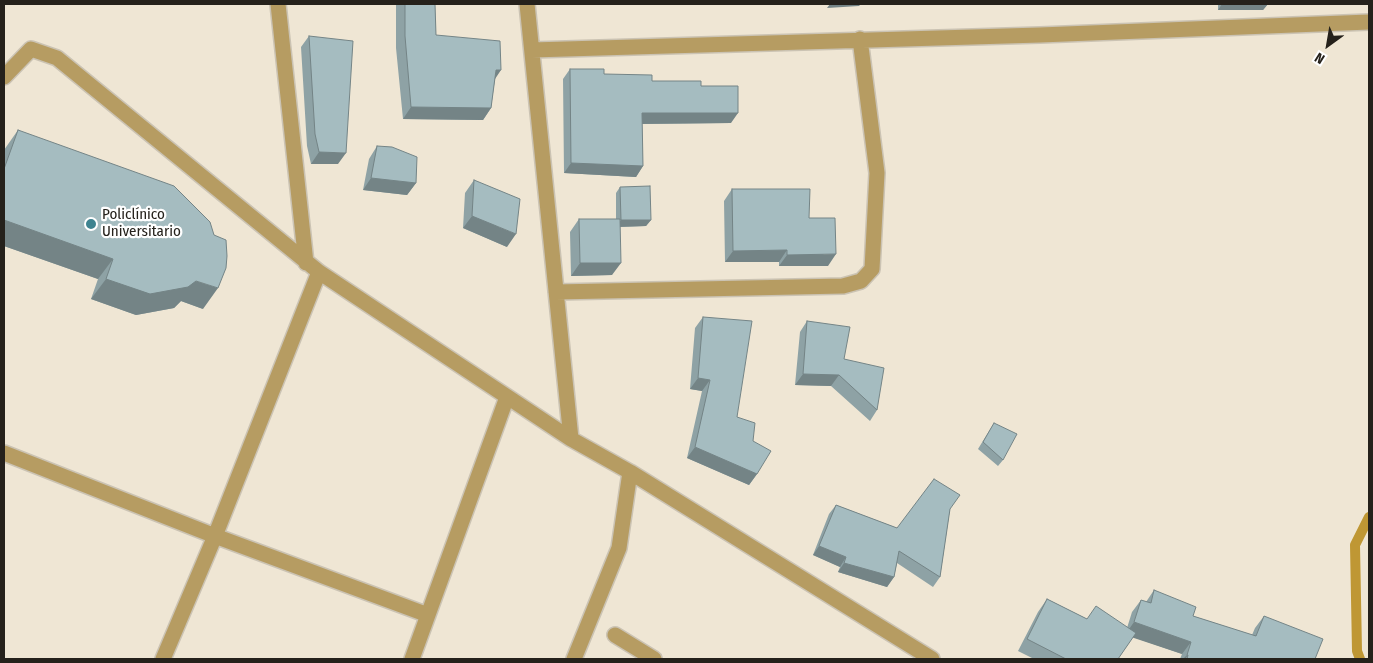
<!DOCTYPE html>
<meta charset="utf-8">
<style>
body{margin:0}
#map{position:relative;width:1373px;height:663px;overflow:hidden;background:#efe6d4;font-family:"Fira Sans Condensed",sans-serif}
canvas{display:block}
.frame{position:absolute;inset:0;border:5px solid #25211b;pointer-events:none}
.north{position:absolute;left:1303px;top:20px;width:50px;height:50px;-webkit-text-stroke:4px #fff;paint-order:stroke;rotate:212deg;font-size:14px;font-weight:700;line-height:20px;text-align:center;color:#25211b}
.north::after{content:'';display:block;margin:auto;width:18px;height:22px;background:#25211b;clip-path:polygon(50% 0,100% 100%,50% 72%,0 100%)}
</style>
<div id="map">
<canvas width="1373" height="663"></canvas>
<div class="frame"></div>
<div class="north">N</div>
</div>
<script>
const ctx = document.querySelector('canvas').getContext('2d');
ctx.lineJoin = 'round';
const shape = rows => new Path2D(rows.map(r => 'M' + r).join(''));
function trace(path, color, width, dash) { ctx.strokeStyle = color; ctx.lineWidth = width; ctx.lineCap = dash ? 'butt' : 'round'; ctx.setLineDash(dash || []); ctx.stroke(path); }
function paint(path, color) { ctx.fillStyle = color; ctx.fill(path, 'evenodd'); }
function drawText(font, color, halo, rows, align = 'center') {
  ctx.font = font + ' "Fira Sans Condensed",sans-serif'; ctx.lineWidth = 4.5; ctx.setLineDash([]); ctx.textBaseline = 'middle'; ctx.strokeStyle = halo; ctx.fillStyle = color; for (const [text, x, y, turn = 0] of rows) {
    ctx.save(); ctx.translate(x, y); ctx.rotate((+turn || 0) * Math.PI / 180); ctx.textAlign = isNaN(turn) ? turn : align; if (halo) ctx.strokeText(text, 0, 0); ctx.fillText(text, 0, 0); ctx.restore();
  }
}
trace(shape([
 [1360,659,1357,651,1355,545,1369,517]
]), '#bf9734', 10);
const street = shape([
 [278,4,306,263],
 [527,4,571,439],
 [532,50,1040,35,1369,22],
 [4,77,31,49,57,58,319,272,571,439,630,472,932,659],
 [556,292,843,286,861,281,872,269,877,173,860,39],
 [4,453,215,536,428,615],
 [615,635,654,659],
 [163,659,215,536,319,272],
 [412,659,507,397],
 [574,659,619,548,630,472]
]);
trace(street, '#cbc3b3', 18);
trace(street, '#b69c62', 15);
paint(shape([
 [396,4,435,4,436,35,495,79,491,108,483,120,403,119,396,48],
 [1218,4,1268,4,1263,10,1218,10],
 [309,36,338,164,311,164,307,146,301,47],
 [570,69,652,81,701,86,731,123,642,124,643,166,636,177,564,173,563,79],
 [18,130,203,309,181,301,174,308,136,315,91,299,98,279,4,246,4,150],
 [377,146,416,183,407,195,363,190,369,159],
 [474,180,507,247,463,228,465,193],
 [620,187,651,220,646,226,620,227,612,275,571,276,570,232,579,219,616,219,616,193],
 [732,189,809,218,828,266,779,266,779,262,725,262,724,201],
 [703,317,737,417,753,441,757,474,749,485,687,458,702,391,690,389,695,328],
 [807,321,844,359,877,410,870,421,831,386,795,385,800,332],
 [994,423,1003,460,998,466,978,449],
 [836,505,897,528,950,509,940,577,933,587,897,563,894,577,887,587,838,572,840,567,813,555,829,514],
 [1154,590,1193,616,1252,635,1255,628,1264,616,1315,659,1180,659,1182,654,1133,637,1118,659,1034,659,1018,651,1038,612,1047,599,1087,619,1127,628,1132,612,1141,600,1146,602]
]), '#8ea2a5');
paint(shape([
 [830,4,861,4,859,6,827,8],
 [1222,4,1268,4,1263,10,1218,10],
 [496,70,501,70,493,82],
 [411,107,491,108,483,120,403,119],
 [642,113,738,113,731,123,635,124],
 [319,152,346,153,338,164,311,164],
 [571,163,643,166,636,177,564,173],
 [371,178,416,183,407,195,363,190],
 [472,216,516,234,507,247,463,228],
 [4,220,113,259,98,279,4,246],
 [621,220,651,220,646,226,616,227],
 [787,250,779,262,725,262,733,251],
 [836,254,828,266,779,266,787,255],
 [580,263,621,263,612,275,571,276],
 [106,279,196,281,218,288,203,309,181,301,174,308,136,315,91,299],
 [803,374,839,375,831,386,795,385],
 [698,378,710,380,702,391,690,389],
 [695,447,757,474,749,485,687,458],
 [819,546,846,557,840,567,813,555],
 [844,563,894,577,887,587,838,572],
 [1134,622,1191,642,1182,654,1125,635],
 [1187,655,1188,655,1185,659,1183,659]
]), '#748486');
const building = shape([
 [405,4,435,4,436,35,500,41,501,70,496,70,491,108,411,107,405,36,405,4],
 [309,36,353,41,346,153,319,152,315,134,309,36],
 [570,69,604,69,604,74,652,75,652,81,701,81,701,86,738,86,738,113,642,113,643,166,571,163,570,69],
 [18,130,174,186,210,222,214,235,226,240,227,256,226,268,218,288,196,281,188,287,150,294,106,279,113,259,4,220,4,169,18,130],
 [377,146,392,147,417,157,416,183,371,178,377,146],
 [474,180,520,199,516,234,472,216,474,180],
 [650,186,651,220,621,220,620,187,650,186],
 [732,189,810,189,809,218,835,218,836,254,787,255,787,250,733,251,732,189],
 [579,219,620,219,621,263,580,263,579,219],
 [703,317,752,321,737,417,755,423,753,441,771,451,757,474,695,447,710,380,698,378,703,317],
 [807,321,850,327,844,359,884,368,877,410,839,375,803,374,807,321],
 [994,423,1017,434,1003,460,983,442,994,423],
 [934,479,960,495,950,509,940,577,899,551,894,577,844,563,846,557,819,546,836,505,897,528,934,479],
 [1154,590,1196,607,1193,616,1256,636,1264,616,1323,639,1315,659,1187,659,1188,655,1187,655,1191,642,1134,622,1141,600,1151,603,1154,590],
 [1047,599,1087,619,1096,606,1136,633,1118,659,1066,659,1027,639,1047,599]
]);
paint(building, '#a5bcc0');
trace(building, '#748486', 1);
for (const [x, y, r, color] of [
 [91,224,6,"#3e8390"]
]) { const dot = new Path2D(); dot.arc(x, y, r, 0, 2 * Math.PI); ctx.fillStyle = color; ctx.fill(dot); trace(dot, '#fff', 2); }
drawText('15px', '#25211b', '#fff', [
 ["Policlínico",102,215],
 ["Universitario",102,232]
], 'left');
</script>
